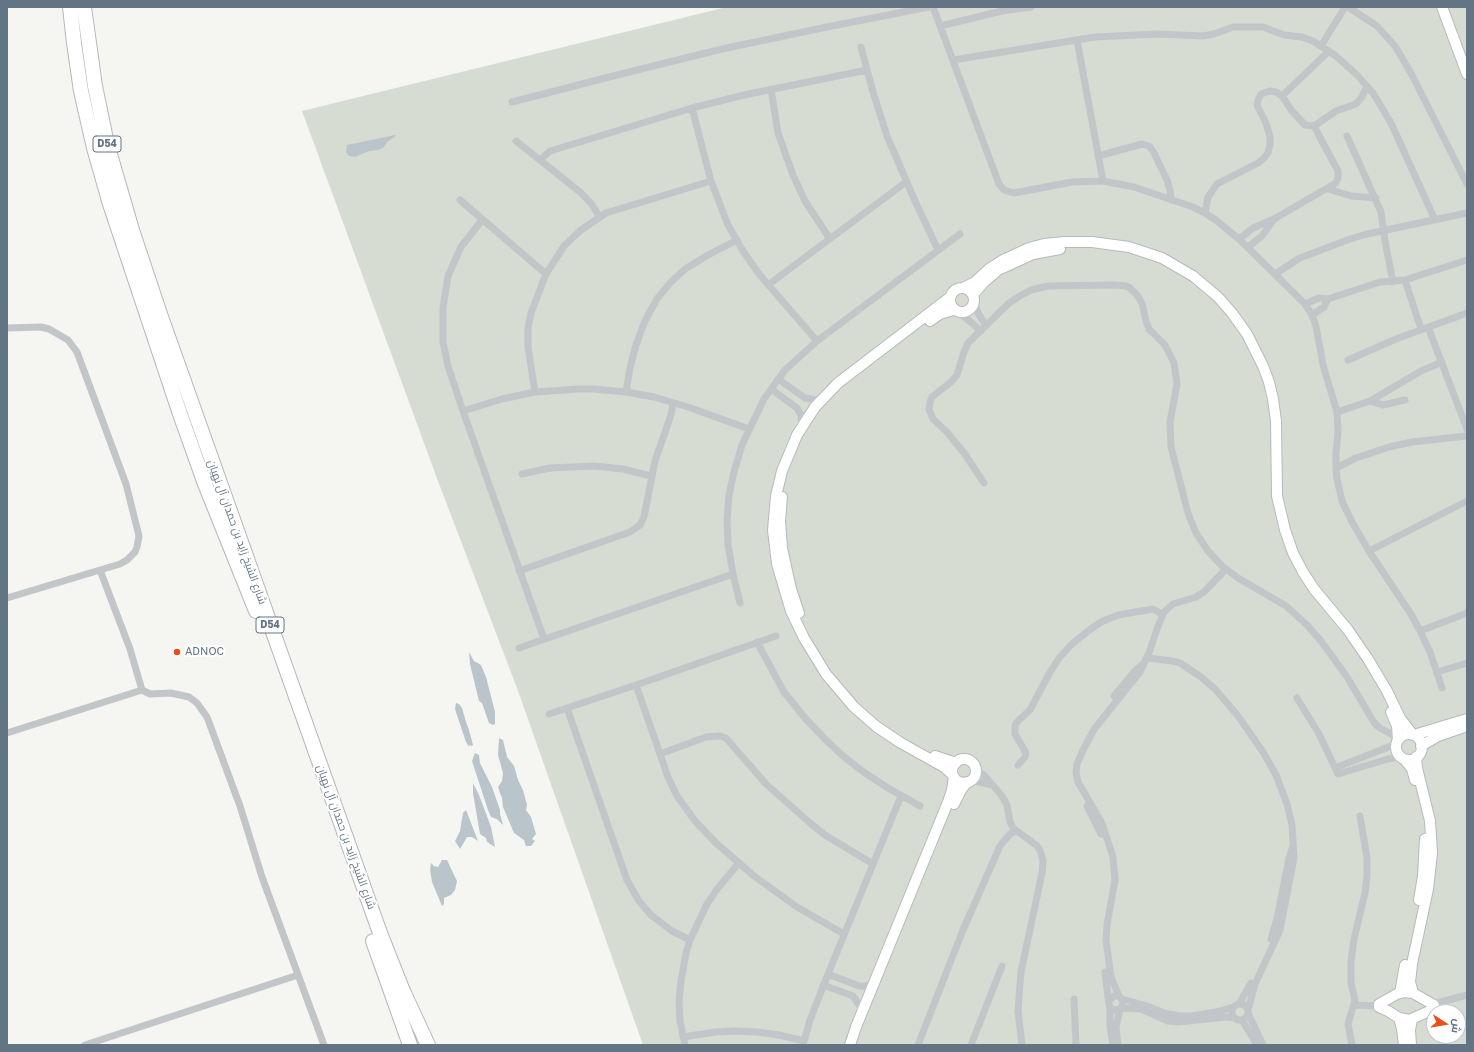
<!DOCTYPE html>
<meta charset="utf-8">
<style>
body{margin:0}
#map{position:relative;width:1474px;height:1052px;overflow:hidden;background:#f5f5f1;font-family:"Golos Text",Cairo,sans-serif}
canvas{display:block}
.frame{position:absolute;inset:0;border:8px solid #637584;pointer-events:none}
.north{position:absolute;left:1426px;top:1004px;width:40px;height:40px;box-sizing:border-box;background:#fff;border:1px solid #c1c8ce;border-radius:50%;rotate:102deg;font-size:11px;font-weight:700;line-height:16px;text-align:center;color:#637584}
.north::after{content:'';display:block;margin:auto;width:14px;height:18px;background:#ea4d1c;clip-path:polygon(50% 0,100% 100%,50% 72%,0 100%)}
</style>
<div id="map">
<canvas width="1474" height="1052"></canvas>
<div class="frame"></div>
<div class="north">ش</div>
</div>
<script>
const ctx = document.querySelector('canvas').getContext('2d');
ctx.lineJoin = 'round';
function paint(path, color) { ctx.fillStyle = color; ctx.fill(path, 'evenodd'); }
const shape = rows => new Path2D(rows.map(r => 'M' + r).join(''));
function trace(path, color, width, dash) { ctx.strokeStyle = color; ctx.lineWidth = width; ctx.lineCap = dash ? 'butt' : 'round'; ctx.setLineDash(dash || []); ctx.stroke(path); }
function drawText(font, color, halo, rows, align = 'center') {
  ctx.font = font + ' "Golos Text",Cairo,sans-serif'; ctx.lineWidth = 4; ctx.setLineDash([]); ctx.textBaseline = 'middle'; ctx.strokeStyle = halo; ctx.fillStyle = color; for (const [text, x, y, turn = 0] of rows) {
    ctx.save(); ctx.translate(x, y); ctx.rotate((+turn || 0) * Math.PI / 180); ctx.textAlign = isNaN(turn) ? turn : align; if (halo) ctx.strokeText(text, 0, 0); ctx.fillText(text, 0, 0); ctx.restore();
  }
}
paint(shape([
 [727,7,1467,7,1467,1045,643,1045,517,688,438,481,302,111],
 [1434,1012,1458,1012,1458,1036,1434,1036]
]), '#d6dcd2');
paint(shape([
 [395,135,396,136,387,142,383,148,378,150,369,151,355,157,349,156,346,152,347,145],
 [469,652,474,661,481,665,486,677,495,712,495,724,493,725,489,723,482,703,479,701,470,664],
 [456,703,459,704,462,708,466,722,469,730,473,745,472,746,469,745,469,747,466,742,455,709],
 [499,738,503,740,507,757,514,766,518,780,523,790,527,805,526,810,531,817,536,834,532,839,535,841,531,846,526,846,524,840,514,833,503,807,502,798,500,793,498,787,502,781,503,773,498,755],
 [475,753,479,755,480,763,492,787,500,810,500,814,503,825,497,819,491,817,488,810,472,761],
 [473,783,479,795,491,827,495,847,487,842,486,838,480,834,473,793],
 [466,810,478,841,472,837,467,837,460,849,455,841,460,831,463,813],
 [442,860,447,860,457,881,455,890,451,895,444,898,444,904,442,906,432,882,430,869,431,863,434,866,438,867]
]), '#b9c5ca');
const secondary = shape([
 [1442,7,1467,74],
 '950 300a12 12 0 1 1 24 0a12 12 0 1 1-24 0Z',
 [963,288,975,282,989,269,1003,260,1029,248,1044,244,1065,242,1092,242,1129,247,1162,258,1193,276,1218,297,1232,313,1247,334,1263,366,1269,382,1273,399,1276,421,1277,496,1285,530,1293,553,1303,572,1314,589,1348,630,1368,659,1387,691,1400,718,1413,735],
 [973,295,983,283,998,270,1007,266,1033,254,1060,249],
 [949,298,838,383,815,407,797,435,782,471,776,496,773,530,777,564,791,611,804,638,826,674,854,707,877,727,901,743,944,767,952,774],
 [930,321,940,314,953,310],
 [782,497,780,521,782,548,791,589,799,613],
 [1391,712,1397,726,1398,739],
 '1396 747a13 13 0 1 1 26 0a13 13 0 1 1-26 0Z',
 [1414,735,1467,719],
 [1421,746,1438,736,1467,726],
 [935,756,956,763],
 [1404,759,1412,769,1415,780],
 '952 771a12 12 0 1 1 24 0a12 12 0 1 1-24 0Z',
 [954,804,961,790,967,782],
 [1419,900,1423,876,1425,839],
 [1404,992,1413,993,1434,1005,1434,1009,1409,1020,1399,1018,1388,1011,1379,1007,1379,1004,1397,994,1404,992],
 [1400,993,1405,965],
 [1413,993,1410,982,1412,964,1428,889,1432,853,1430,821,1417,768,1416,757],
 [1399,1018,1402,1029,1404,1045],
 [850,1045,856,1027,948,802,952,790,954,777],
 [1411,1045,1410,1030,1412,1019]
]);
const highway = shape([
 [70,7,74,43,81,91,94,148,110,204,180,414,205,484,256,611],
 [84,7,95,86,107,144,132,230,160,314,380,933,403,991,428,1045],
 [373,941,410,1045]
]);
trace(secondary, '#b4babe', 12);
trace(highway, '#b5b8bb', 16);
trace(shape([
 [933,7,999,184,1004,190,1014,193,1072,182,1103,181,1134,187,1193,207,1205,213,1217,221,1239,239,1305,304,1312,315,1316,326,1323,365,1337,412,1338,431,1336,454,1336,468,1337,479,1342,501,1352,522,1369,551,1411,614,1420,631,1430,652,1442,688],
 [1348,7,1377,26,1395,46,1412,75,1467,184],
 [940,26,1002,11,1031,7],
 [1077,40,1103,181],
 [1321,46,1345,7],
 [861,47,873,92,887,136,915,201,938,250],
 [953,60,1095,37,1157,34,1203,36,1214,34,1233,27,1263,27,1284,35,1302,37,1313,41,1336,56,1357,75,1373,93,1391,123,1435,220],
 [771,89,778,133,793,175,805,201,830,239],
 [1282,96,1329,51],
 [512,102,617,75,722,49,827,27,929,7],
 [692,108,711,181,728,225,743,251,759,274,817,341],
 [1347,136,1381,212,1385,241,1393,282],
 [516,141,580,192,591,203,599,216],
 [1098,156,1142,144,1149,146,1153,151,1167,180,1170,190,1171,200],
 [540,160,550,151,692,108,744,95,867,70],
 [1328,189,1351,196,1376,198],
 [460,200,546,274],
 [1205,213,1208,197,1217,184,1258,163,1263,159,1268,153,1270,145,1270,137,1266,123,1257,105,1258,100,1261,94,1270,91,1276,92,1282,96,1292,111,1305,125,1312,126,1317,124,1336,111,1356,104,1362,97,1367,86],
 [482,220,461,247,448,276,443,308,443,342,448,366,463,411,544,639],
 [1239,239,1253,228,1274,219,1336,183,1338,178,1338,171,1314,126],
 [1248,247,1262,236,1274,219],
 [1275,274,1300,258,1350,239,1367,234,1467,213],
 [1405,280,1421,329],
 [768,285,906,182],
 [974,303,979,315,986,325],
 [1305,304,1319,298,1328,299,1380,282,1405,280,1467,260],
 [960,313,981,331],
 [1312,315,1324,307,1328,299],
 [1428,327,1467,429],
 [7,328,41,327,49,329,68,340,77,352,126,484,139,536,137,547,135,552,127,560,120,564,7,598],
 [1348,360,1396,339,1467,313],
 [778,379,805,398,820,401],
 [771,389,797,408,801,415,802,426],
 [535,392,528,347,528,328,531,313,546,274,564,246,581,230,606,213,711,181],
 [626,392,630,368,636,345,645,321,657,299,670,283,685,269,708,255,737,240],
 [1370,401,1383,405,1405,400],
 [463,411,502,399,535,392,579,389,594,389,626,392,654,397,688,407,749,429],
 [1337,412,1370,401,1421,371,1442,362],
 [1336,468,1356,458,1389,447,1412,442,1467,436],
 [522,474,550,468,594,466,623,469,651,476],
 [984,483,964,453,946,431,933,419,929,409,930,402,932,397,951,382,957,375,964,352,968,343,1009,303,1020,296,1031,290,1048,286,1114,285,1126,286,1130,288,1137,295,1142,303,1146,321,1149,329,1165,345,1174,363,1177,384,1170,422,1171,447,1188,513,1196,533,1208,551,1222,566,1238,578,1286,606,1307,625,1321,641,1347,677,1375,724,1380,728,1393,735,1397,741],
 [1369,551,1467,501],
 [100,570,130,649,142,690,150,694,171,693,189,697,197,703,207,717,240,806,262,877,324,1045],
 [519,571,630,532,640,525,644,517,655,461,671,415,673,403],
 [740,603,733,574,728,544,727,520,729,495,734,472,742,445,764,399,785,370,817,341,960,234],
 [1420,631,1467,613],
 [757,642,784,692,805,718,828,742,843,756,865,773,888,788,920,806],
 [519,648,733,574],
 [1147,658,1173,661,1180,663,1201,677,1216,690,1238,716,1263,752,1276,775,1287,804,1292,825,1294,858,1280,930,1255,984,1248,1010],
 [1437,672,1467,663],
 [636,685,668,777,677,796,695,821,716,843,754,876,797,907,844,934],
 [1114,696,1134,672,1142,665],
 [1297,698,1319,734,1338,774,1388,759,1401,757],
 [567,708,627,880,639,901,651,915,672,931,690,940],
 [549,714,636,685,776,636],
 [7,733,142,690],
 [660,754,706,737,720,736,726,738,766,784,810,823,825,835,873,864],
 [1018,765,1025,757,1026,753,1015,734,1015,725,1019,720,1030,710,1050,672,1060,657,1072,644,1088,631,1101,622,1118,615,1153,609,1160,613,1162,617],
 [1335,768,1396,744],
 [975,770,984,775,1002,796,1007,805,1010,822,1013,828,1036,845,1040,850,1043,861,1042,873,1021,972,1018,1011,1022,1045],
 [971,780,992,785],
 [1087,806,1101,834],
 [1271,939,1277,919,1289,858,1293,846],
 [1105,972,1109,1005,1111,1009,1116,1010,1120,1009,1122,1006,1123,1001,1119,996,1114,996,1109,1001],
 [828,974,859,986,866,986,875,982],
 [823,985,853,996,860,1006,862,1013],
 [1119,996,1111,977,1106,940,1107,925,1115,880,1113,857,1102,823,1078,782,1076,773,1077,764,1085,746,1095,728,1140,672,1149,653,1157,629,1164,612,1173,604,1196,597,1204,592,1226,569],
 [1074,999,1076,1045],
 [1122,999,1147,1006,1164,1013,1179,1016,1192,1016,1221,1011,1233,1007],
 '1232 1012a8 8 0 1 1 16 0a8 8 0 1 1-16 0Z',
 [1239,1004,1251,983],
 [1433,1004,1467,995],
 [1354,1005,1378,1006],
 [1110,1007,1110,1026,1113,1045],
 [1121,1008,1141,1009,1168,1021,1178,1022,1226,1017,1235,1018],
 [1248,1013,1263,1045],
 [1242,1020,1257,1045],
 [683,1037,715,1032,735,1031,757,1032,779,1035,804,1041],
 [85,1045,298,975],
 [685,1045,680,1021,679,1001,681,981,686,953,690,940,707,904,718,888,738,864],
 [803,1045,810,1020,828,974,901,796],
 [918,1045,963,930,1000,846,1009,835,1015,830],
 [971,1045,1002,966],
 [1118,1045,1116,1027,1120,1009],
 [1352,1045,1348,1024,1355,1000,1351,983,1351,961,1354,939,1365,893,1367,876,1367,858,1360,816]
]), '#c2c6c9', 7);
trace(secondary, '#fff', 10);
trace(highway, '#fff', 14);
for (const [x, y, r, color] of [
 [177,652,4,"#ea4d1c"]
]) { const dot = new Path2D(); dot.arc(x, y, r, 0, 2 * Math.PI); ctx.fillStyle = color; ctx.fill(dot); trace(dot, '#fff', 1.5); }
for (const [x, y, w] of [
 [107,144,28],
 [270,625,28]
]) { const box = new Path2D(); box.roundRect(x - w / 2, y - 8, w, 16, 3); ctx.fillStyle = '#fff'; ctx.fill(box); trace(box, '#637584', 1); }
drawText('bold 10px', '#637584', null, [
 ["D54",107,144],
 ["D54",270,625]
]);
drawText('11px', '#637584', '#fff', [
 ["شارع الشيخ زايد بن حمدان آل نهيان",237,532,70],
 ["شارع الشيخ زايد بن حمدان آل نهيان",346,837,70]
]);
drawText('11px', '#637584', '#fff', [
 ["ADNOC",185,652]
], 'left');
</script>
